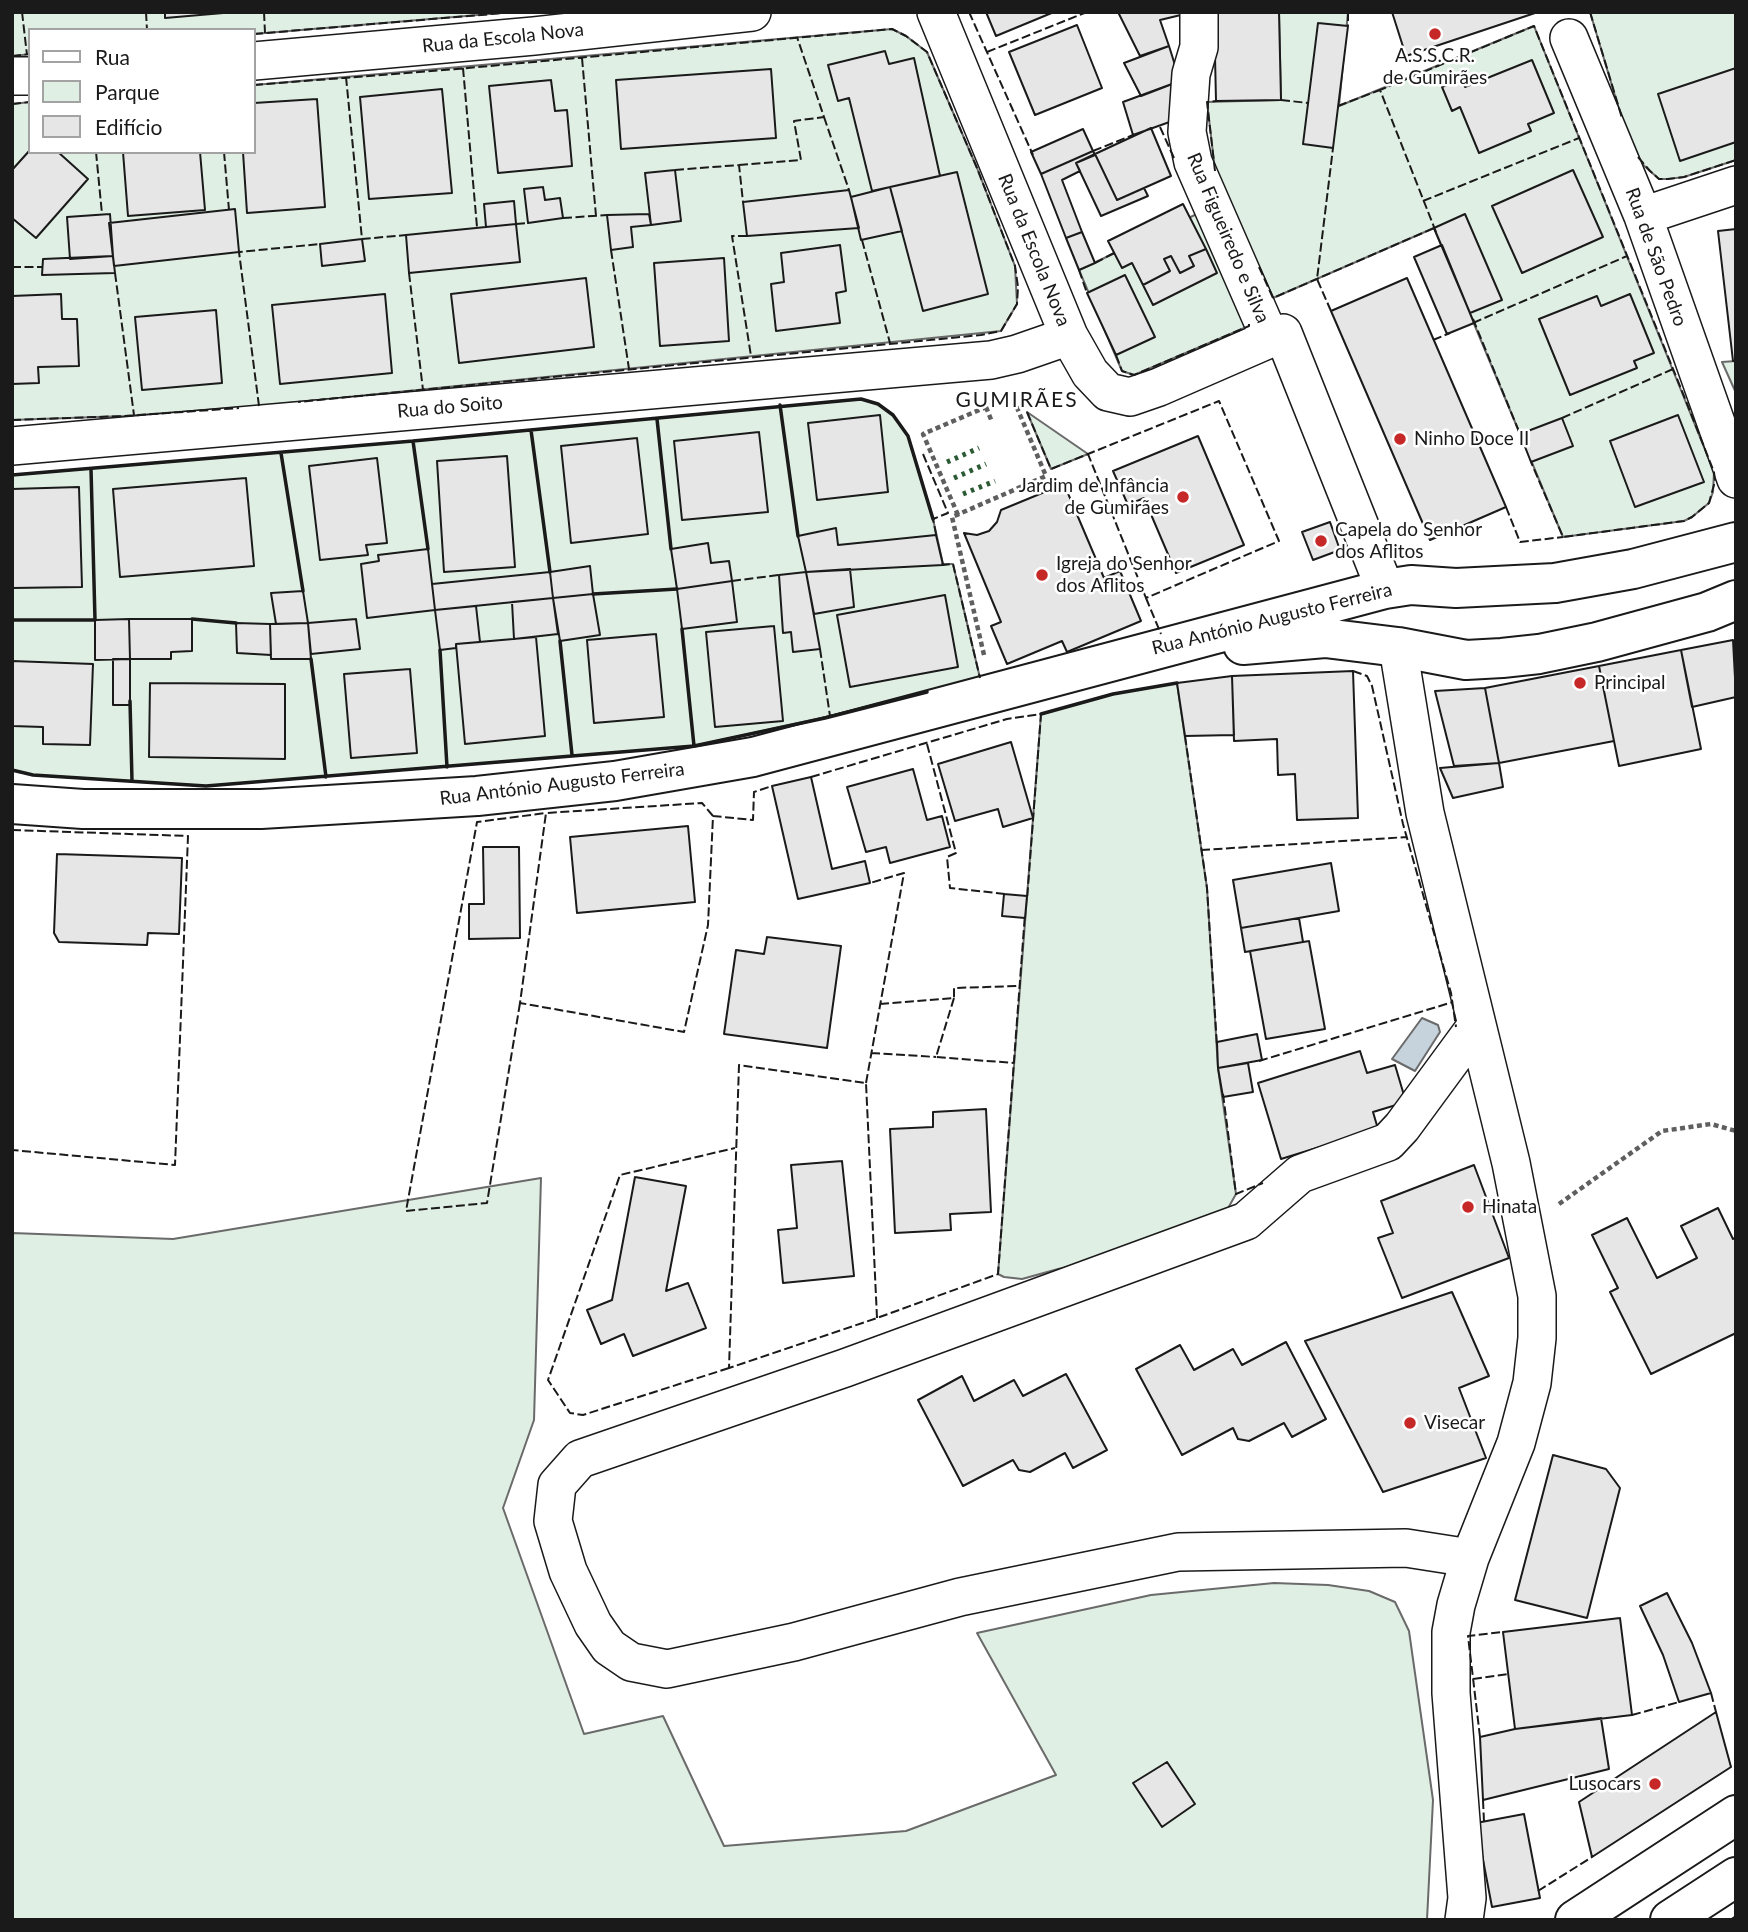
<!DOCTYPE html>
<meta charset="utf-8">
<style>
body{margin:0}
#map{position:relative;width:1748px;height:1932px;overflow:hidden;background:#fff;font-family:Lato,sans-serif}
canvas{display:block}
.frame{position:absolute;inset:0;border:14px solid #1a1a1a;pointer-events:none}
.legend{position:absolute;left:28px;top:28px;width:228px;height:126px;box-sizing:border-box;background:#fff;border:2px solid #a3a3a3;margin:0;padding:9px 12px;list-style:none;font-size:21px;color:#1a1a1a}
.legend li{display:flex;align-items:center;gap:14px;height:35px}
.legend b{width:35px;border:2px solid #a3a3a3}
</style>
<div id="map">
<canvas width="1748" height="1932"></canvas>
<div class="frame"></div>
<ul class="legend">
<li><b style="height:9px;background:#fff"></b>Rua</li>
<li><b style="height:19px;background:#e0efe3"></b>Parque</li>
<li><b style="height:19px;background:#e6e6e6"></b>Edifício</li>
</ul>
</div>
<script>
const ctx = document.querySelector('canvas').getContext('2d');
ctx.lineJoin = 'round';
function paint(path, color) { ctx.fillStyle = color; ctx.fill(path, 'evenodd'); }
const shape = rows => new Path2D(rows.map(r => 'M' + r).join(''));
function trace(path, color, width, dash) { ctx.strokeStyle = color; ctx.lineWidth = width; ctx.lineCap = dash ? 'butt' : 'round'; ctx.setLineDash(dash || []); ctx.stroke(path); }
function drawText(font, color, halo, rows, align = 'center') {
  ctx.font = font + ' Lato,sans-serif'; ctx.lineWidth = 5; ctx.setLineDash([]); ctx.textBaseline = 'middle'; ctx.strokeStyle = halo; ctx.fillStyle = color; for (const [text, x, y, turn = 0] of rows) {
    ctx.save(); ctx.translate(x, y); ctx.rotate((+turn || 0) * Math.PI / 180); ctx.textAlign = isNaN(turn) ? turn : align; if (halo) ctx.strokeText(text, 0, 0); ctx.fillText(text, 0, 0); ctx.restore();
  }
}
const green = shape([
 [12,12,513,12,254,34,254,30,30,30,30,54,15,56,12,56,12,12],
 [1279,12,1348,12,1339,106,1534,26,1714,472,1713,492,1709,503,1692,517,1684,521,1563,537,1434,228,1273,298,1215,170,1207,102,1281,100,1279,12],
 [1590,12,1736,12,1736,160,1684,177,1668,179,1659,179,1640,162,1627,136,1590,12],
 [892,29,906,36,927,52,977,168,1015,266,1017,304,1001,331,259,406,125,416,12,420,12,104,30,102,30,152,254,152,254,85,892,29],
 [1199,213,1249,326,1134,375,1122,371,1079,270,1199,213],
 [1736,361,1736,393,1722,362,1736,361],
 [861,399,878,404,893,415,908,436,933,519,943,564,953,564,980,678,830,716,694,746,206,786,33,775,12,770,12,475,413,441,861,399],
 [1027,412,1088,454,1051,469,1027,412],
 [1177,683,1207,888,1218,1068,1236,1194,1227,1210,1123,1256,1058,1269,1022,1279,1004,1277,998,1274,1041,714,1113,694,1177,683],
 [541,1178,534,1420,503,1508,584,1734,663,1716,724,1846,906,1831,1056,1775,977,1633,1151,1595,1274,1583,1328,1585,1369,1591,1395,1602,1409,1631,1433,1800,1427,1920,12,1920,12,1233,173,1239,541,1178]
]);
paint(green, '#e0efe3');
trace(green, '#6a6a6a', 2);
const water = shape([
 [1422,1018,1438,1025,1440,1032,1415,1071,1392,1059,1422,1018]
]);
paint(water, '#c6d2dc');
trace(water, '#6a6a6a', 2);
const building = shape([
 [165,12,235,12,165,18,165,12],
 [986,12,1054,12,996,36,986,12],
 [1118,12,1184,12,1185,14,1160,20,1169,46,1140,56,1118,12],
 [1214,12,1279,12,1281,100,1216,101,1214,12],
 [1392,12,1535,12,1535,13,1406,56,1392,12],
 [1318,23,1348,26,1333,148,1303,144,1318,23],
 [1077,25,1102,88,1035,115,1009,52,1077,25],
 [1169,46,1180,81,1141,96,1124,63,1169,46],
 [885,51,889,64,914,58,940,176,872,191,849,98,838,101,828,65,885,51],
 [1532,60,1554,113,1528,124,1531,131,1479,153,1460,107,1452,111,1442,87,1462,79,1465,87,1532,60],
 [1736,68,1736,142,1680,161,1658,94,1736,68],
 [771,69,776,138,621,149,616,80,771,69],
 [551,80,555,111,567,110,572,166,498,173,489,86,551,80],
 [1180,81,1178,119,1133,135,1123,102,1180,81],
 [442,89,452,193,369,199,360,97,442,89],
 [317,99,325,207,247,213,243,152,254,152,254,103,317,99],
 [1151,128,1171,176,1117,200,1095,154,1151,128],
 [1083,129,1093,151,1041,174,1031,152,1083,129],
 [30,150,30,152,58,152,88,179,36,238,12,218,12,170,30,150],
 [1093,151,1095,155,1076,163,1080,171,1062,180,1082,232,1066,238,1041,174,1093,151],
 [123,152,200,152,205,210,128,216,123,152],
 [1095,154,1117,200,1144,188,1148,196,1101,216,1076,163,1095,154],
 [675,170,681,221,651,225,645,173,675,170],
 [1573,170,1603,237,1522,273,1492,206,1573,170],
 [957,172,988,294,923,311,890,187,957,172],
 [543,187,545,200,560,198,563,218,528,223,524,189,543,187],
 [890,187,902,231,861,240,851,197,890,187],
 [849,190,859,228,747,236,743,202,849,190],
 [514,201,516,224,486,227,484,204,514,201],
 [1183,204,1206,249,1189,256,1194,266,1180,273,1171,256,1164,259,1170,271,1143,285,1132,263,1122,268,1108,241,1183,204],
 [235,209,239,252,114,266,109,223,235,209],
 [110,214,113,256,70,259,67,217,110,214],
 [649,214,651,225,631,227,633,247,611,250,607,215,649,214],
 [1465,214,1502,300,1470,313,1434,228,1465,214],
 [516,224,520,262,409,273,406,235,516,224],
 [1736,229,1736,361,1733,361,1718,231,1736,229],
 [1082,232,1095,263,1079,270,1066,238,1082,232],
 [362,239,365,261,322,266,320,244,362,239],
 [840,245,846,291,836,293,840,323,776,331,771,284,784,282,781,253,840,245],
 [1442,245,1474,323,1447,334,1414,257,1442,245],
 [1206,249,1217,273,1153,305,1143,285,1170,271,1164,259,1171,256,1180,273,1194,266,1189,256,1206,249],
 [113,256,115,273,42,275,43,259,113,256],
 [724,258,729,341,660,346,654,263,724,258],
 [1125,275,1155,337,1116,355,1087,293,1125,275],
 [586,278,594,347,459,363,451,294,586,278],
 [1407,278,1506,507,1430,540,1331,311,1407,278],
 [61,294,62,319,77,319,79,366,38,367,39,383,12,384,12,296,61,294],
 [385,294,392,373,280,384,272,305,385,294],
 [1630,294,1654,353,1634,361,1637,368,1570,395,1539,319,1597,296,1601,306,1630,294],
 [216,310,222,383,142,390,135,317,216,310],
 [880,415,888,492,817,500,808,423,880,415],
 [1678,415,1704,482,1635,507,1610,441,1678,415],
 [1562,418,1573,446,1531,462,1520,434,1562,418],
 [759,432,768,512,682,520,674,441,759,432],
 [1198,436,1244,545,1176,573,1144,498,1128,505,1113,471,1198,436],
 [637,438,648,534,571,543,561,446,637,438],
 [507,456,515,567,444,572,437,461,507,456],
 [377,458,387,543,366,545,368,555,320,560,309,466,377,458],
 [246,478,254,566,120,577,113,489,246,478],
 [1064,484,1104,578,1120,571,1141,621,1067,652,1062,641,1007,664,991,626,1001,622,964,533,977,535,989,531,997,522,1001,510,1064,484],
 [79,487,82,587,12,588,12,489,79,487],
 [1330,522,1340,550,1313,560,1302,532,1330,522],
 [836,528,838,545,936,535,943,565,806,572,798,536,836,528],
 [708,543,711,563,729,561,732,581,677,589,671,549,708,543],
 [428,549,435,610,367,618,361,564,379,561,378,555,428,549],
 [590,566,593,594,553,598,550,572,590,566],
 [850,569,854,607,814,614,806,572,850,569],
 [550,572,553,598,435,610,432,584,550,572],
 [806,572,820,649,793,652,791,632,783,633,779,575,806,572],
 [732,581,737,622,682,629,677,589,732,581],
 [303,591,308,623,276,624,271,593,303,591],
 [593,594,600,635,560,641,553,598,593,594],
 [945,595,958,667,850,687,837,615,945,595],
 [553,598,558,634,514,639,512,602,553,598],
 [476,606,480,642,456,644,456,648,440,650,435,610,476,606],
 [129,619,192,619,192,651,171,652,171,659,130,659,129,619],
 [129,619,130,659,95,660,95,620,129,619],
 [356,619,360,649,311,654,308,623,356,619],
 [236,623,270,624,271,655,237,653,236,623],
 [308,623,311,659,271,659,270,624,308,623],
 [774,626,783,721,715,727,706,632,774,626],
 [656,634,664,717,594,723,587,640,656,634],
 [536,637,545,736,465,744,456,644,536,637],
 [1733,640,1736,697,1692,707,1681,650,1733,640],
 [1681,650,1701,749,1619,766,1599,666,1681,650],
 [113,659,130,659,130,705,113,705,113,659],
 [12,661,93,664,90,745,43,744,43,727,12,726,12,661],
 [1599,666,1614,741,1499,763,1485,688,1599,666],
 [410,669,417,753,351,758,344,674,410,669],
 [1353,671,1358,818,1297,820,1295,774,1278,775,1277,739,1234,741,1232,676,1353,671],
 [1232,676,1234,735,1185,736,1177,683,1232,676],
 [150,683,285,684,285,759,149,757,150,683],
 [1485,688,1499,763,1454,766,1435,691,1485,688],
 [1011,742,1033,818,1003,827,998,809,955,821,938,764,1011,742],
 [1499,763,1503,787,1453,798,1440,768,1499,763],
 [913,769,927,820,942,816,950,847,890,863,886,847,866,852,847,787,913,769],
 [811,777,832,869,865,861,870,883,798,899,772,786,811,777],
 [688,826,695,902,577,913,570,837,688,826],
 [483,847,519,847,520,938,469,939,469,904,484,904,483,847],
 [57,854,182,858,179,934,148,933,147,945,59,942,54,933,57,854],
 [1331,863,1339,911,1241,928,1233,880,1331,863],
 [1004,894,1027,896,1025,918,1002,916,1004,894],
 [1299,918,1303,942,1245,952,1241,928,1299,918],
 [767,937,841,946,827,1048,724,1034,736,950,764,954,767,937],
 [1309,941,1325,1029,1266,1039,1250,951,1309,941],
 [1257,1034,1262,1060,1218,1068,1217,1042,1257,1034],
 [1360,1051,1367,1073,1395,1065,1406,1102,1373,1112,1378,1129,1281,1159,1258,1083,1360,1051],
 [1248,1063,1253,1092,1223,1097,1218,1068,1248,1063],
 [986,1109,991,1212,950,1214,951,1230,895,1233,890,1129,933,1127,933,1112,986,1109],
 [842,1161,854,1276,783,1283,778,1230,797,1228,791,1165,842,1161],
 [1474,1165,1509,1258,1402,1298,1378,1238,1393,1233,1381,1201,1474,1165],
 [635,1177,686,1186,666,1291,688,1283,706,1328,633,1356,624,1334,601,1344,587,1310,612,1300,635,1177],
 [1718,1208,1733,1239,1736,1237,1736,1333,1651,1374,1610,1292,1618,1288,1592,1235,1627,1218,1657,1278,1697,1258,1681,1226,1718,1208],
 [1452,1292,1489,1376,1459,1388,1486,1458,1383,1492,1305,1341,1452,1292],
 [1286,1342,1326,1419,1292,1437,1284,1423,1249,1441,1238,1439,1233,1428,1182,1455,1136,1369,1180,1345,1194,1370,1233,1349,1242,1365,1286,1342],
 [1066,1374,1107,1450,1073,1468,1065,1453,1030,1472,1019,1470,1013,1460,963,1486,918,1400,962,1376,974,1401,1014,1380,1023,1396,1066,1374],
 [1553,1455,1606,1469,1620,1488,1587,1618,1515,1600,1553,1455],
 [1667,1593,1692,1643,1711,1693,1679,1702,1663,1655,1640,1606,1667,1593],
 [1620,1618,1632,1715,1515,1729,1503,1632,1620,1618],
 [1716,1712,1731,1767,1592,1857,1579,1802,1716,1712],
 [1601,1718,1609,1769,1483,1800,1480,1737,1515,1729,1601,1718],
 [1167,1762,1195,1804,1162,1827,1133,1783,1167,1762],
 [1524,1814,1540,1898,1492,1907,1476,1823,1524,1814]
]);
paint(building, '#e6e6e6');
trace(building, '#1a1a1a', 2);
const minor = shape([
 [936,12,1069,336,1090,373,1108,392,1130,397,1159,387,1283,333,1385,589],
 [1199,12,1199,47,1191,74,1187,132,1193,162,1270,338],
 [1569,38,1643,216,1736,479],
 [254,61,534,36,752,12],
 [12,76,30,76],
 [1643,216,1736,185],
 [12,446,991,360,1017,354,1069,336],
 [1398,647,1425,813,1511,1163,1537,1296,1537,1338,1532,1383,1516,1443,1470,1558,1456,1605,1451,1632,1451,1693,1467,1898,1464,1920],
 [1470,1558,1406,1548,1178,1552,960,1597,794,1642,667,1669,631,1662,609,1647,593,1624,568,1571,553,1521,557,1485,580,1459,845,1368,1246,1221,1300,1174,1388,1142,1402,1127,1477,1025]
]);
const tertiary = shape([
 [1243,645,1325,638,1398,647,1466,660,1502,658,1539,654,1597,642,1707,612,1736,600],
 [12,804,83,809,261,809,477,796,615,781,753,757,1385,589,1411,585,1456,588,1555,583,1633,569,1736,542]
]);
const primary = shape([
 [1575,1920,1736,1815],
 [1670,1920,1736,1877]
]);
trace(minor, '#1a1a1a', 40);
trace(tertiary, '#1a1a1a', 42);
trace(primary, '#1a1a1a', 42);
trace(shape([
 [986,407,992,422],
 [958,515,923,434,998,402],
 [984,655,952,517,1046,476,1012,396],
 [1559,1204,1662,1131,1711,1124,1736,1131]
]), '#5f5f5f', 4.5, [5, 3.5]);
trace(minor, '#fff', 37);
trace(tertiary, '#fff', 38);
trace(primary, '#fff', 38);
trace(shape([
 [947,462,979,448],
 [954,478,986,464],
 [963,494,995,481]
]), '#2b5a34', 5, [3.5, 5]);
trace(shape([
 [22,12,27,55],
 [146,12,147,30],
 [264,12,265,33],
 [969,12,1033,155],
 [1348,12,1348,26],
 [1590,12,1622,118],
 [254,34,516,12],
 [987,52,1087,12],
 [12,56,30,54],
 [582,58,596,216],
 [463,68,477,227],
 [346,77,362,239,406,235],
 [254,85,457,69,892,29,906,36,927,52,977,168,1015,266,1018,287,1017,304,1001,331,981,335,298,402],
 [1281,100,1308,103],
 [12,104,30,102],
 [1338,106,1380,90],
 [824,117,849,190],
 [1160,127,1174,158],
 [1093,151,1133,135],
 [96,152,102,214],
 [224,152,229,210],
 [1638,157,1650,171,1659,179,1668,179,1684,177,1736,160],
 [739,165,801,160,794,121,824,117,797,37],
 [675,170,739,165,743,202],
 [1215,171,1207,102,1216,101],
 [1423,201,1579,138],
 [563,218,607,215],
 [516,224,528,223],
 [1436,232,1380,90,1534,26,1684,396,1714,472,1715,481,1709,503,1692,517,1684,521,1563,537,1531,462],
 [747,236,732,236,751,356],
 [862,240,890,343],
 [611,250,629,369],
 [1095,263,1114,253],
 [12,267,43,267],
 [1259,267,1273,298,1434,228],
 [1079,270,1087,293],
 [115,273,134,415],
 [409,273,423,390],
 [1331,311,1317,279,1333,148],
 [1473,319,1520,434],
 [1473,323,1627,256],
 [1433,340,1450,333],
 [1116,355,1122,371,1134,375,1249,326,1249,324],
 [259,406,239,252,320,244],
 [1027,412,1051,469,1088,454,1219,401,1279,541,1146,598,1088,454],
 [1562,418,1673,369],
 [12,420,125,416,239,408],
 [923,454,948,513,933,519,937,539],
 [1506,507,1520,542,1563,537],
 [942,563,943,565,953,564,980,678],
 [732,581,779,575],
 [1146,598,1161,634],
 [820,649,830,716],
 [1353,671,1367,676,1372,686,1403,824,1451,993,1456,1027],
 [1185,736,1207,888,1217,1046],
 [927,744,956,853,947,857,950,888,1006,894],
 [811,777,1007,719,1041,714,1027,900],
 [713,816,702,803,546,813,520,1003,684,1032,708,925,713,816,753,820,754,792,772,786],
 [12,830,188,836,175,1165,12,1150],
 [1201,850,1407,837],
 [954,998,936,1057,1014,1063],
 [520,1003,487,1203,406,1211,477,822,546,813],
 [880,1004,954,998,954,988,1019,986],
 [871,1053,936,1057],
 [1259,1061,1453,1002],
 [866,1083,904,873,870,883],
 [1223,1094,1236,1194,1263,1183],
 [877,1318,866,1083,739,1065,729,1368,877,1318,998,1274,1025,914],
 [729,1368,583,1415,570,1413,548,1380,620,1175,735,1148],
 [1473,1679,1509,1674],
 [1711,1693,1716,1712],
 [1632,1715,1679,1702],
 [1480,1737,1468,1636,1503,1632],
 [1483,1800,1484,1822],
 [1538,1891,1592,1857],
 [1730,1920,1736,1916]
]), '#1a1a1a', 2, [9, 3.5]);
trace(shape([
 [780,405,798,536],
 [657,419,671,549],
 [531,430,550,572],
 [413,441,428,549],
 [281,453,303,591],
 [12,475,413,441,861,399,878,404,893,415,908,436,933,519],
 [593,594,677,589],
 [192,619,236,623],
 [12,620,95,620,91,469],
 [682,629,694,746],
 [560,641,572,755],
 [440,650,447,767],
 [311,659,326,777],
 [130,701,132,781],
 [1041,714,1113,694,1177,683],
 [12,770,33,775,206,786,694,746,825,718,927,692]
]), '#1a1a1a', 3.5);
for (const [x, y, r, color] of [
 [1435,34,7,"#c62828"],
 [1400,439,7,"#c62828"],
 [1183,497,7,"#c62828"],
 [1321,541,7,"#c62828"],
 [1042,575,7,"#c62828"],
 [1580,683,7,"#c62828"],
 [1468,1207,7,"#c62828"],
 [1410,1423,7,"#c62828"],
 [1655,1784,7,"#c62828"]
]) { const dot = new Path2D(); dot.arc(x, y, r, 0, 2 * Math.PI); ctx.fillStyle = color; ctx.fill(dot); trace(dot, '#fff', 2.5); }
drawText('19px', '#1a1a1a', '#fff', [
 ["Rua da Escola Nova",503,38,-6],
 ["Rua Figueiredo e Silva",1228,238,67],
 ["Rua da Escola Nova",1034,250,68],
 ["Rua de São Pedro",1656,257,70],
 ["Rua do Soito",450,407,-5],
 ["Rua António Augusto Ferreira",1272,619,-14],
 ["Rua António Augusto Ferreira",562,784,-7]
]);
drawText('19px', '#1a1a1a', '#fff', [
 ["A.S.S.C.R.",1435,56,"center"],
 ["de Gumirães",1435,78,"center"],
 ["Ninho Doce II",1414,439],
 ["Jardim de Infância",1169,486,"right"],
 ["de Gumirães",1169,508,"right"],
 ["Capela do Senhor",1335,530],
 ["dos Aflitos",1335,552],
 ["Igreja do Senhor",1056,564],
 ["dos Aflitos",1056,586],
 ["Principal",1594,683],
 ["Hinata",1482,1207],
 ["Visecar",1424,1423],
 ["Lusocars",1641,1784,"right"]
], 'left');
ctx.letterSpacing = '2px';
drawText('21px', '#1a1a1a', '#fff', [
 ["GUMIRÃES",1017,400]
]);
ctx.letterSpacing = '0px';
</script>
